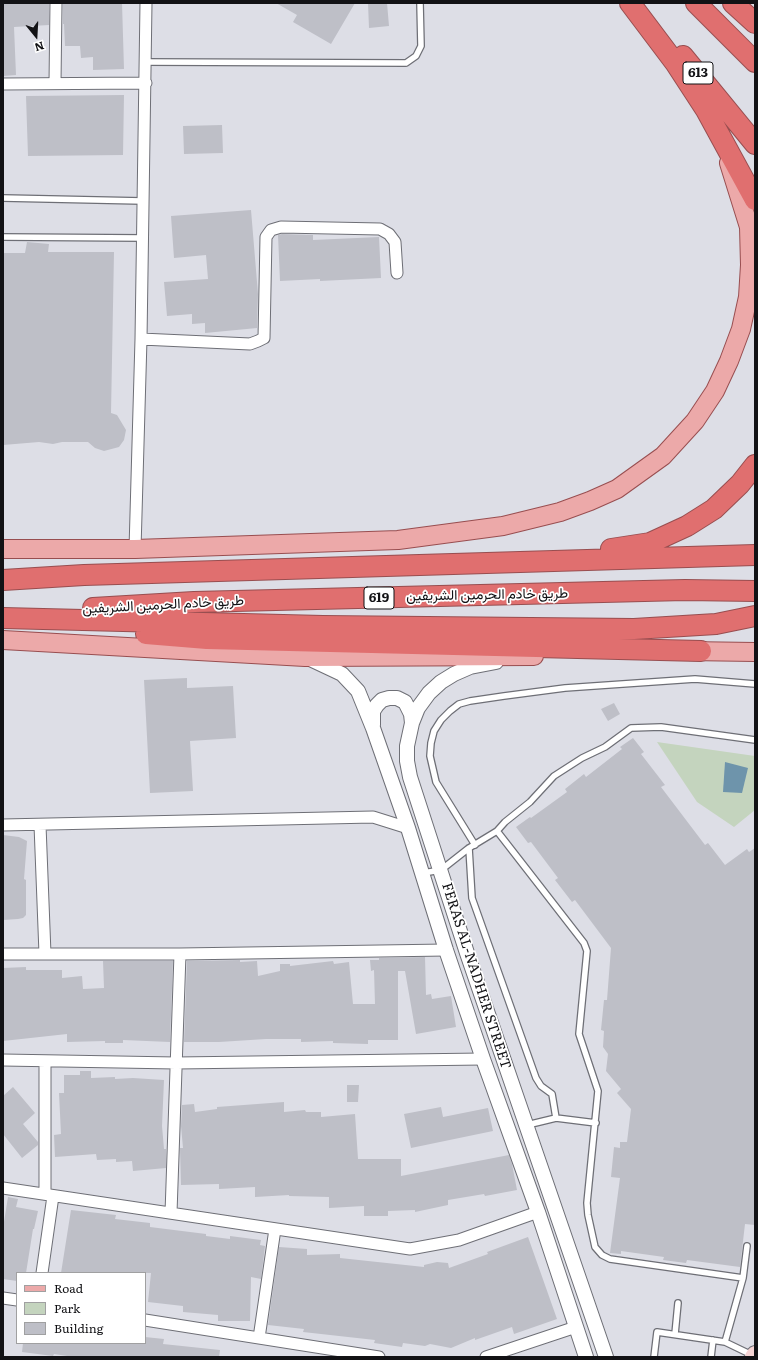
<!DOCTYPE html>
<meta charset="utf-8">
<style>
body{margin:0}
#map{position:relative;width:758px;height:1360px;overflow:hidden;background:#dddee6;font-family:Literata,serif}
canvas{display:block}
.frame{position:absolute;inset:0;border:4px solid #121215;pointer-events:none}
.legend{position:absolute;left:16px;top:1272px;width:130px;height:72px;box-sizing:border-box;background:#fff;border:1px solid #a0a0a1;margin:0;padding:5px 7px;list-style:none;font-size:12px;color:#121215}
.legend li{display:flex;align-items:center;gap:8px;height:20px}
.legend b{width:20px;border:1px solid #a0a0a1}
.north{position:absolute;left:16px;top:16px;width:40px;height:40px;-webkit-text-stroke:3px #fff;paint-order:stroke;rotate:162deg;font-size:11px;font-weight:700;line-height:16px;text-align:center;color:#121215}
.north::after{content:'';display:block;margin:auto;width:14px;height:18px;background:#121215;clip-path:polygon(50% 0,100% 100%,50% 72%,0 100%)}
</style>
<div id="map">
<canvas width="758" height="1360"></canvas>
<div class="frame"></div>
<ul class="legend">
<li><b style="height:5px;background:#eca9a9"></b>Road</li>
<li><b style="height:11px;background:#c4d4be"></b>Park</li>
<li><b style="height:11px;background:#bebfc7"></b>Building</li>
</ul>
<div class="north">N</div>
</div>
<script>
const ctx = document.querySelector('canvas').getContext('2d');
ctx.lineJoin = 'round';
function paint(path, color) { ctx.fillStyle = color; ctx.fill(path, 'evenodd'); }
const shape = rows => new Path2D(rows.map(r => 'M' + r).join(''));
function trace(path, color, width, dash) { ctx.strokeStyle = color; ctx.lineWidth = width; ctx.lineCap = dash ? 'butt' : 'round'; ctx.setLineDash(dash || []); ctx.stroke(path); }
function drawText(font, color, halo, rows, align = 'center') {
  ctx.font = font + ' Literata,Vazirmatn,serif'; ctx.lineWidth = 3.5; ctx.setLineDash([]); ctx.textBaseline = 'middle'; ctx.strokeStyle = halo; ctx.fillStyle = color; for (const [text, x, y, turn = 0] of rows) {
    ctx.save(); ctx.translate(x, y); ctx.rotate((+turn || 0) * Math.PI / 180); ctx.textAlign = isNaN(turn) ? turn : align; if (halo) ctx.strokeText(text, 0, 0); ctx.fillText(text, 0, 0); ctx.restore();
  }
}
paint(shape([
 [657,742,755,756,755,810,734,827,697,802]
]), '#c4d4be');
paint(shape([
 [725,762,748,768,742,793,723,792]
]), '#6e94ab');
paint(shape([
 [3,3,49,3,49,25,14,27,16,75,3,76],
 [63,3,122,3,124,69,93,70,93,57,81,58,80,46,65,46,64,24,63,24],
 [276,3,355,3,331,44,293,22,297,15],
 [368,3,387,3,389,26,369,28],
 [124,95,123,155,28,156,26,96],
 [222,125,223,153,184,154,183,126],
 [251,210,258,294,257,328,205,333,205,323,192,324,192,314,167,316,164,282,208,279,206,255,174,258,171,216],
 [282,234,313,235,313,240,379,237,381,278,320,281,320,279,280,281,278,235],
 [27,242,49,244,48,252,114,252,111,413,117,415,126,430,124,440,119,447,104,451,95,448,88,442,62,442,53,444,39,442,3,445,3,253,25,253],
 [187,678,187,688,233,686,236,738,190,741,193,791,150,793,144,680],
 [614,703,620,714,608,721,601,709],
 [633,738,644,752,641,754,665,785,661,787,705,845,708,843,725,865,747,849,749,852,755,848,755,1225,745,1224,740,1267,687,1260,686,1263,663,1260,664,1257,621,1251,621,1254,610,1253,620,1178,611,1177,614,1147,620,1148,620,1142,627,1142,631,1109,617,1093,621,1089,606,1071,608,1054,603,1047,604,1031,601,1030,604,1000,607,1000,611,948,575,900,572,902,555,880,558,878,531,842,528,843,516,827,530,817,531,818,567,792,565,789,584,774,586,777,622,749,620,747],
 [3,835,19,837,27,841,24,879,26,880,26,915,23,918,18,919,3,920],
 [425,957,426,995,431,994,432,999,451,996,456,1027,416,1034,405,971,398,971,398,1040,368,1040,368,1044,333,1043,333,1041,301,1042,301,1039,266,1039,219,1042,184,1042,187,961,240,960,240,962,257,961,258,976,280,971,280,964,290,964,290,966,333,961,334,964,349,962,353,1004,375,1004,374,970,371,971,370,960,379,960,379,958],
 [103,961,173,961,170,1042,123,1040,123,1043,105,1043,105,1041,67,1042,67,1034,3,1041,3,968,26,967,26,970,62,970,62,978,82,976,83,989,104,988],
 [80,1071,91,1071,91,1078,115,1077,115,1079,133,1078,164,1080,162,1126,164,1149,166,1149,166,1168,133,1171,132,1161,116,1162,116,1159,97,1160,96,1154,55,1157,54,1135,61,1134,59,1093,64,1093,64,1075,80,1075],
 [347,1085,359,1085,358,1102,347,1102],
 [13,1087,35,1113,23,1124,38,1142,38,1145,22,1158,3,1134,3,1096],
 [284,1102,284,1112,305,1110,306,1112,321,1112,321,1117,355,1114,358,1159,401,1159,401,1176,509,1155,512,1164,517,1190,485,1196,484,1194,448,1200,448,1205,415,1212,415,1210,388,1211,388,1216,364,1216,364,1206,329,1208,329,1197,289,1196,289,1195,255,1197,255,1187,219,1189,219,1184,181,1185,180,1148,183,1148,181,1126,182,1105,194,1104,195,1112,217,1109,217,1107],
 [441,1107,443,1117,488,1108,493,1131,411,1148,404,1114],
 [8,1197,18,1199,16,1207,38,1211,34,1229,33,1229,26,1273,17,1273,17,1281,3,1279,3,1228],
 [71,1210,116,1215,115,1219,150,1223,150,1227,206,1234,206,1236,230,1239,230,1236,261,1240,260,1245,265,1246,261,1279,251,1277,250,1321,218,1321,218,1315,183,1312,183,1306,148,1302,151,1273,61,1273],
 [528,1237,557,1319,514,1334,512,1327,475,1340,475,1338,451,1348,430,1344,425,1346,403,1343,402,1347,374,1343,375,1340,303,1332,304,1329,268,1325,279,1247,307,1249,307,1255,340,1254,340,1258,424,1267,424,1265,437,1262,448,1263,449,1268,488,1254,487,1252],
 [145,1337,164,1339,163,1344,220,1350,219,1357,74,1357,54,1354,53,1356,22,1352,23,1343,145,1343]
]), '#bebfc7');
const service = shape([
 [146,62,406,63,416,56,421,46,420,3],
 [3,198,143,201],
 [3,237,143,238],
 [497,831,584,943,587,951,579,1034,598,1091,587,1203,588,1215,595,1247,602,1255,610,1259,743,1278],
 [475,845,436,782,430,756,431,743,434,731,441,720,450,711,459,704,470,701,504,696,565,688,695,679,755,684],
 [469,848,472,898,536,1078,541,1086,552,1094,556,1118,596,1123],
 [423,873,441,870,469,848,497,831,505,822,530,802,554,776,582,758,605,747,631,728,661,727,755,740],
 [527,1125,556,1118],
 [747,1246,743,1278,725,1342,752,1355],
 [675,1334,678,1303],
 [654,1357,657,1332,725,1342],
 [711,1357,713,1340]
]);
const minor = shape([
 [55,83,56,3],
 [3,84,146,83],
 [141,339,250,344,258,341,264,338,266,237,271,230,281,227,380,229,389,234,395,242,397,273],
 [135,549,141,339,146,3],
 [3,825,373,817,408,828],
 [40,825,45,954],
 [3,954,180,954,446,950],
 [3,1060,176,1063,483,1059],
 [45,1061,45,1194],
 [3,1188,410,1249,459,1240,538,1212],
 [171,1213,180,954],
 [42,1273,53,1196],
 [3,1298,17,1300],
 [145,1320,379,1357],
 [259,1338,275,1229],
 [486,1357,576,1327]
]);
const tertiary = shape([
 [308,658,342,674,358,691,373,728,408,828,446,950,483,1059,538,1212,586,1357],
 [496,662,470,667,454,674,441,682,429,693,418,708,412,723,407,746,407,761,410,777,467,953,606,1357],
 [373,725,373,711,377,705,382,700,389,698,397,698,405,702,411,714,412,723]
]);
const secondary = shape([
 [753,1357,755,1354]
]);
const primary = shape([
 [3,549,135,549,398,540,503,526,560,512,590,501,617,489,663,456,695,421,715,391,729,361,741,329,748,297,750,265,749,227,729,163],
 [3,640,305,657,534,656],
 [687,651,755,652]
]);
const motorway = shape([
 [630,3,676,64,706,110,755,200],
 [696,3,755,62],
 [733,3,755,23],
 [683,56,755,144],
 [611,549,650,543,687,526,714,509,740,484,755,465],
 [3,580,84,575,755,555],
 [93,608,194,602,685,590,755,591],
 [3,618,323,626,634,629,716,624,755,616],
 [146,634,207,639,701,651]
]);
trace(service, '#6e6f76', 8);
trace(minor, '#6e6f76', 13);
trace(tertiary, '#6e6f76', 16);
trace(secondary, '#6e6f76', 18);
trace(primary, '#984e50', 20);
trace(motorway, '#984e50', 22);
trace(service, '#fff', 5.5);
trace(minor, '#fff', 11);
trace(tertiary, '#fff', 14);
trace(secondary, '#f6d4d4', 16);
trace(primary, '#eca9a9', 18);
trace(motorway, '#e06f6f', 20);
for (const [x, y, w] of [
 [698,73,30],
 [379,598,30]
]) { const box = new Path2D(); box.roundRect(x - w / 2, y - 11, w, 22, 3); ctx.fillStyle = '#fff'; ctx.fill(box); trace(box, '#121215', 1); }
drawText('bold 13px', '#121215', null, [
 ["613",698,73],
 ["619",379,598]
]);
drawText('14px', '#121215', '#fff', [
 ["طريق خادم الحرمين الشريفين",487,595,-1],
 ["طريق خادم الحرمين الشريفين",163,605,-3],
 ["FERAS AL-NADHER STREET",476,976,72]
]);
</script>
